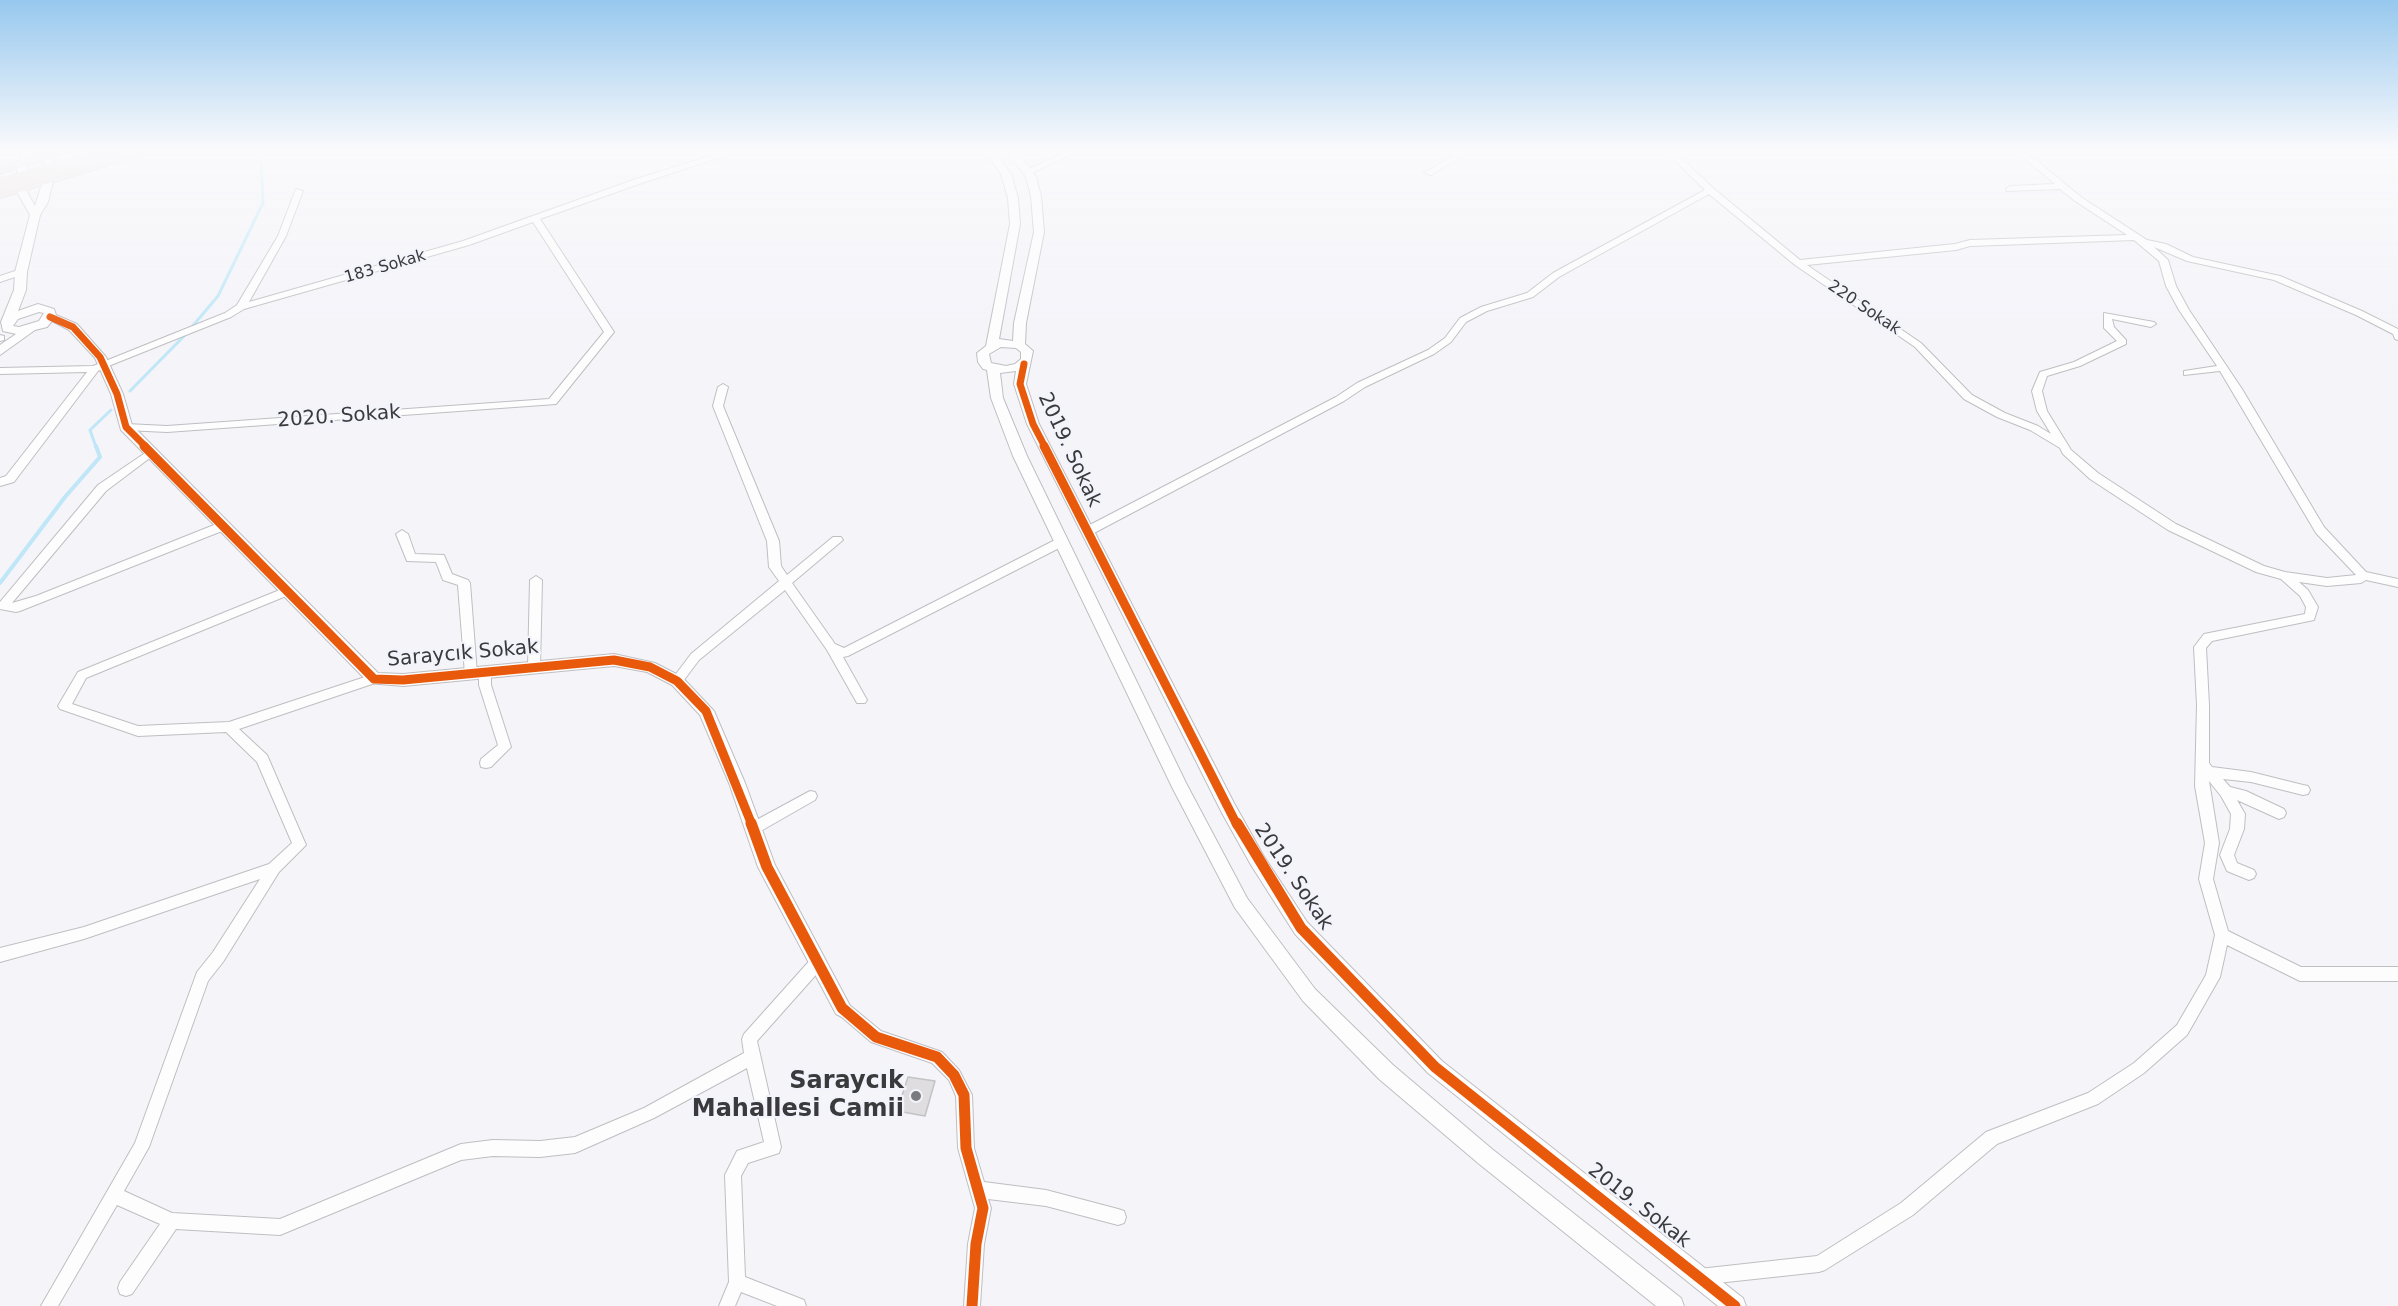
<!DOCTYPE html>
<meta charset="utf-8">
<style>
body{margin:0}
canvas{display:block;background:#f4f4f9}
</style>
<canvas width="2398" height="1306"></canvas>
<script>
const ctx = document.querySelector('canvas').getContext('2d');
ctx.lineJoin = 'round';
const shape = rows => new Path2D(rows.map(r => 'M' + r).join(''));
function trace(path, color, width, dash) { ctx.strokeStyle = color; ctx.lineWidth = width; ctx.lineCap = dash ? 'butt' : 'round'; ctx.setLineDash(dash || []); ctx.stroke(path); }
function paint(path, color) { ctx.fillStyle = color; ctx.fill(path, 'evenodd'); }
function drawText(font, color, halo, rows, align = 'center') {
  ctx.font = font + ' "DejaVu Sans",sans-serif'; ctx.lineWidth = 4.5; ctx.setLineDash([]); ctx.textBaseline = 'middle'; ctx.strokeStyle = halo; ctx.fillStyle = color; for (const [text, x, y, turn = 0] of rows) {
    ctx.save(); ctx.translate(x, y); ctx.rotate((+turn || 0) * Math.PI / 180); ctx.textAlign = isNaN(turn) ? turn : align; if (halo) ctx.strokeText(text, 0, 0); ctx.fillText(text, 0, 0); ctx.restore();
  }
}
trace(shape([
 [191,328,218,296,263,203,261,153],
 [130,391,186,334],
 [96,447,90,430,111,410]
]), '#bfe7f7', 3);
trace(shape([
 [0,583,65,497,100,457,96,446]
]), '#bfe7f7', 4);
const building = shape([
 [908,1077,935,1081,925,1116,897,1111,908,1077]
]);
paint(building, '#dfdddf');
trace(building, '#c3c2c4', 1.5);
const minor = shape([
 [729,150,742,150,642,183,540,219,614,332,556,404,167,432,126,430,121,427,126,424,167,426,549,399,604,332,533,222,469,245,244,309,231,317,106,367,98,371,14,482,0,486,0,478,6,476,87,372,0,374,0,368,93,366,225,313,237,305,278,236,296,189,303,191,286,236,249,302,463,241,636,179,729,150],
 [1069,150,1080,150,1030,174,1023,172,1069,150],
 [1463,150,1473,150,1431,175,1424,173,1463,150],
 [1664,150,1673,150,1713,188,1800,260,1955,244,1970,240,2127,235,2075,201,2060,189,2007,191,2006,189,2010,186,2055,184,2015,150,2024,150,2081,197,2147,240,2166,244,2193,257,2280,276,2362,311,2398,329,2398,340,2395,339,2393,334,2356,315,2274,280,2187,261,2154,247,2168,260,2176,286,2189,310,2242,389,2324,527,2366,572,2398,579,2398,587,2366,580,2361,583,2327,586,2299,582,2308,590,2318,607,2314,620,2212,641,2206,648,2209,705,2209,763,2212,767,2251,772,2303,785,2308,786,2310,790,2308,794,2303,795,2251,782,2223,779,2230,787,2246,791,2284,809,2286,813,2284,817,2279,819,2237,800,2245,814,2244,829,2234,855,2237,863,2254,870,2256,874,2254,878,2249,880,2227,871,2220,855,2230,829,2231,814,2221,796,2209,781,2219,843,2213,879,2228,931,2301,967,2398,967,2398,981,2300,981,2227,945,2220,977,2187,1035,2144,1073,2098,1104,1997,1144,1913,1215,1825,1270,1819,1272,1699,1285,1693,1283,1691,1277,1693,1271,1699,1269,1817,1256,1901,1203,1986,1132,2088,1093,2134,1063,2177,1025,2206,975,2215,935,2199,879,2205,843,2195,786,2197,705,2194,647,2204,634,2305,614,2306,607,2300,596,2281,579,2256,572,2168,530,2090,479,2063,454,2060,448,2030,430,1997,417,1964,399,1915,347,1795,265,1709,194,1559,277,1533,297,1487,311,1466,322,1451,342,1434,354,1365,387,1344,401,1092,534,1084,534,1082,531,1084,528,1336,397,1357,383,1428,350,1445,338,1460,318,1481,307,1527,293,1553,273,1705,190,1664,150],
 [2134,240,2159,261,2166,286,2179,310,2217,366,2184,371,2184,375,2220,371,2316,533,2356,575,2327,578,2285,572,2264,566,2176,524,2098,473,2071,450,2047,411,2042,391,2047,376,2080,366,2126,344,2126,340,2114,327,2112,319,2151,327,2156,324,2154,322,2104,313,2104,328,2117,341,2074,362,2040,372,2032,391,2037,411,2051,434,2038,426,2005,413,1972,395,1921,343,1807,265,1956,250,1970,246,2134,240],
 [21,269,26,272,24,274,0,282,0,276,21,269],
 [0,335,4,336,4,340,0,341,0,335],
 [723,384,728,387,723,406,779,541,781,566,787,575,833,537,841,537,843,540,792,583,835,644,844,648,1057,539,1065,539,1067,542,1065,545,848,656,843,657,867,700,865,703,857,703,827,650,785,590,699,660,681,684,673,684,671,681,673,678,691,654,779,581,769,567,767,541,713,406,718,387,723,384],
 [151,449,156,452,155,454,106,491,12,603,36,596,219,523,227,523,229,526,227,529,20,611,16,612,0,609,0,602,98,485,151,449],
 [402,530,408,534,415,554,444,555,452,574,468,580,470,583,477,674,475,677,467,677,465,674,458,585,443,580,436,562,407,561,396,534,402,530],
 [536,576,542,580,540,667,538,670,534,672,530,670,528,667,530,580,536,576],
 [287,587,293,591,291,594,86,678,72,704,138,726,229,722,374,674,378,676,380,679,378,682,239,729,267,755,306,845,279,872,223,962,208,981,149,1147,124,1191,172,1213,280,1219,461,1144,493,1140,540,1141,575,1137,644,1108,744,1053,742,1039,744,1034,812,958,817,956,822,958,824,963,822,968,757,1041,781,1147,779,1153,748,1163,741,1176,745,1277,804,1300,806,1306,777,1306,741,1292,735,1306,719,1306,729,1282,725,1175,737,1151,764,1142,747,1068,654,1118,575,1153,540,1157,493,1156,461,1160,280,1235,176,1229,132,1294,126,1296,120,1294,118,1288,120,1282,160,1224,117,1205,58,1306,41,1306,135,1143,197,972,213,952,260,879,84,939,0,962,0,948,84,927,269,864,292,843,257,762,226,732,138,736,60,709,58,706,78,672,287,587],
 [485,667,489,669,491,672,491,685,511,747,491,767,486,768,481,767,480,763,481,759,498,745,479,685,479,672,481,669,485,667],
 [810,791,815,792,817,796,815,800,759,832,754,834,749,832,747,828,749,824,810,791],
 [842,1001,847,1003,881,1031,942,1052,959,1070,972,1095,974,1148,984,1182,1046,1190,1118,1209,1124,1211,1126,1217,1124,1223,1118,1225,1046,1206,988,1199,991,1208,984,1244,980,1306,964,1306,968,1244,975,1208,958,1148,956,1096,949,1080,932,1063,871,1042,837,1013,835,1008,837,1003,842,1001]
]);
const tertiary = shape([
 [24,150,34,150,28,163,25,188,35,206,44,177,44,150,54,150,54,177,48,202,40,215,27,272,26,290,18,311,38,304,54,309,56,315,77,324,106,357,123,394,132,425,378,673,403,674,614,654,655,663,682,677,714,711,745,783,775,865,848,1002,851,1008,848,1014,842,1017,836,1014,758,867,729,783,700,715,672,685,647,672,614,666,403,686,369,683,121,430,111,394,95,358,69,330,52,321,47,327,35,330,0,355,0,345,16,334,3,331,1,322,14,290,15,272,30,215,15,188,18,163,24,150],
 [39,312,44,313,39,321,19,327,13,326,18,319,39,312],
 [984,150,994,150,1011,174,1018,198,1020,224,999,339,1013,341,1014,323,1034,232,1031,196,1026,177,1006,150,1016,150,1036,177,1041,196,1044,232,1026,323,1025,344,1033,351,1026,384,1039,424,1234,803,1263,855,1307,922,1442,1061,1743,1298,1746,1306,1718,1306,1428,1073,1295,934,1251,865,1222,813,1027,424,1014,384,1016,371,1000,373,1003,398,1027,456,1186,783,1247,898,1315,989,1393,1065,1492,1149,1681,1298,1684,1306,1656,1306,1478,1163,1379,1079,1303,1001,1235,908,1172,787,1013,456,991,398,987,370,983,369,978,362,977,353,986,346,1010,224,1008,198,1001,174,984,150],
 [1001,347,1016,348,1021,352,1021,359,1015,364,1006,366,991,363,989,354,1001,347]
]);
const trunk = shape([
 [54,150,76,150,0,174,0,166,54,150],
 [138,150,160,150,0,198,0,190,138,150]
]);
trace(minor, '#bfbfc2', 2);
trace(tertiary, '#bfbfc2', 2);
trace(trunk, '#d0d0d2', 2);
paint(minor, '#fdfdfe');
paint(tertiary, '#fdfdfe');
paint(trunk, '#eae0da');
const trunkBridge = shape([
 [0,186,125,150]
]);
trace(trunkBridge, '#d0d0d2', 16, []);
trace(trunkBridge, '#eae0da', 15);
trace(shape([
 [50,317,73,327,100,357,117,394,126,427,146,447],
 [1024,364,1020,384,1033,424,1045,447]
]), '#e8590c', 7);
trace(shape([
 [144,446,374,679,403,680,614,660,650,667,677,681,706,711,752,825],
 [1044,446,1237,825]
]), '#e8590c', 9);
trace(shape([
 [751,823,767,867,842,1008,876,1037,937,1057,954,1075,964,1095,966,1148,983,1208,976,1244,972,1306],
 [1237,823,1301,928,1435,1067,1735,1306]
]), '#e8590c', 11);
const sky = ctx.createLinearGradient(0, 0, 0, 333);
sky.addColorStop(0, '#97c8ee');
sky.addColorStop(0.45, '#fafafc');
sky.addColorStop(1, '#fafafc00');
ctx.fillStyle = sky;
ctx.fillRect(0, 0, 2398, 333);
for (const [x, y, r, color] of [
 [916,1096,6,"#7b7b7f"]
]) { const dot = new Path2D(); dot.arc(x, y, r, 0, 2 * Math.PI); ctx.fillStyle = color; ctx.fill(dot); trace(dot, '#f2f3fb', 2); }
drawText('16px', '#3a3a3d', '#f2f3fb', [
 ["183 Sokak",385,267,-16],
 ["220 Sokak",1864,308,34]
]);
drawText('20px', '#3a3a3d', '#f2f3fb', [
 ["2020. Sokak",339,417,-4],
 ["2019. Sokak",1069,450,65],
 ["Saraycık Sokak",463,654,-5],
 ["2019. Sokak",1293,877,56],
 ["2019. Sokak",1639,1206,38]
]);
drawText('bold 24px', '#3a3a3d', '#f2f3fb', [
 ["Saraycık",904,1082],
 ["Mahallesi Camii",904,1110]
], 'right');
</script>
